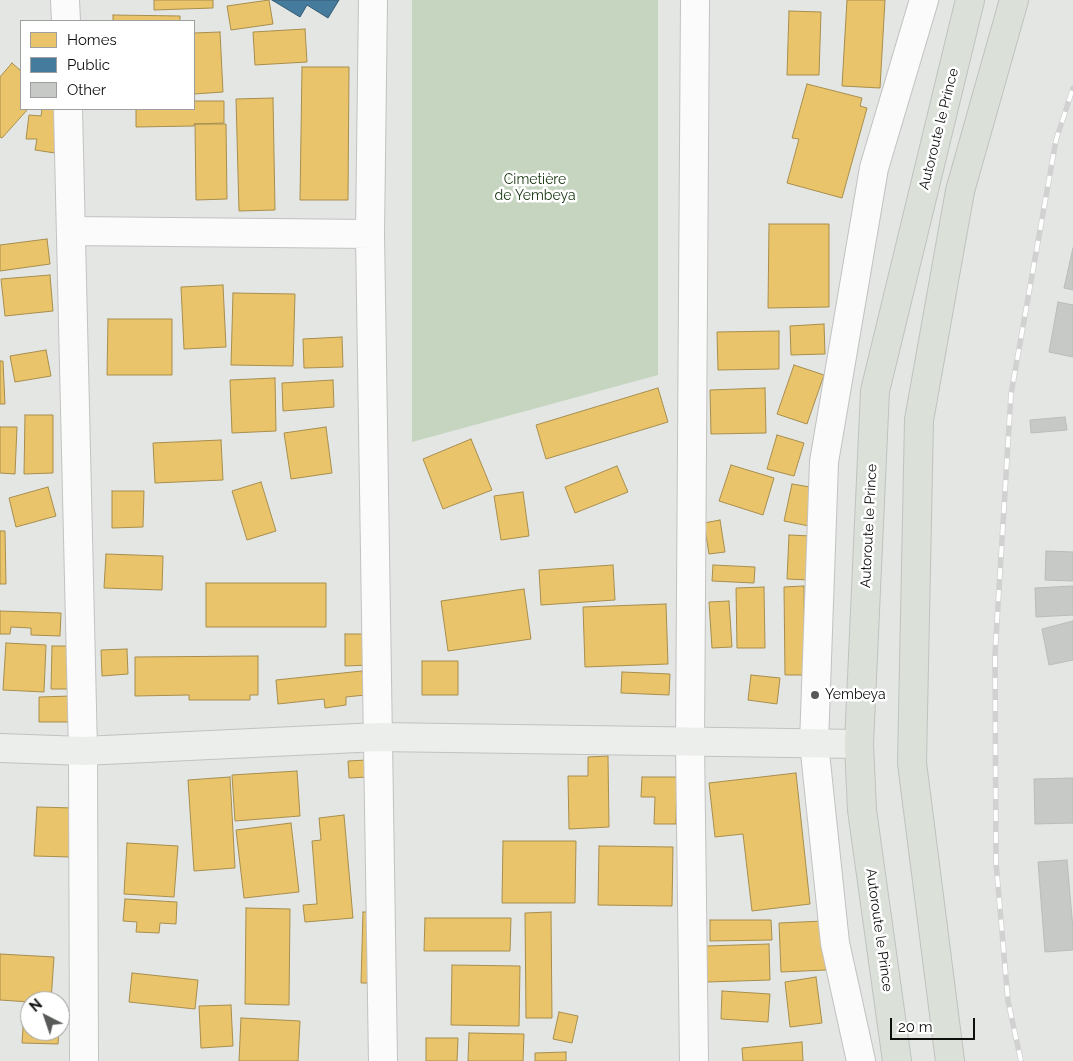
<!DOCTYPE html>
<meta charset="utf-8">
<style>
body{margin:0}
#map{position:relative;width:1073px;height:1061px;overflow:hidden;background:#e4e6e3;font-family:Raleway,sans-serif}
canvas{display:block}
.legend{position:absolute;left:20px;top:20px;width:175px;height:90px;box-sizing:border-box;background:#fff;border:1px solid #9e9f9e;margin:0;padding:6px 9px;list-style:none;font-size:15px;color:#0d0f0d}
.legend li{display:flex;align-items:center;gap:10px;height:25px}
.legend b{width:25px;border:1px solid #9e9f9e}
.north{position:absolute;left:20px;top:991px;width:50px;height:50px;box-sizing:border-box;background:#fff;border:1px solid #9e9f9e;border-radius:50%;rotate:319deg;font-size:14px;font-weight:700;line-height:20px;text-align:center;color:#0d0f0d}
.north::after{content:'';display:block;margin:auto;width:18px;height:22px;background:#585a58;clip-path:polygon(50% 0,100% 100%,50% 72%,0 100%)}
.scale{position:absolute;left:890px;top:1018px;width:85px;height:22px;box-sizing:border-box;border:2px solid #0d0f0d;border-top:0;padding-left:6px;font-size:15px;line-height:18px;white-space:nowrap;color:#0d0f0d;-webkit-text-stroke:4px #fff;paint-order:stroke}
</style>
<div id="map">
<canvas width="1073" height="1061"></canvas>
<ul class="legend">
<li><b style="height:14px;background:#e9c46a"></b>Homes</li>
<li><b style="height:14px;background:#457b9d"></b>Public</li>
<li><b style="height:14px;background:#c7c9c7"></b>Other</li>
</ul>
<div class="north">N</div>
<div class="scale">20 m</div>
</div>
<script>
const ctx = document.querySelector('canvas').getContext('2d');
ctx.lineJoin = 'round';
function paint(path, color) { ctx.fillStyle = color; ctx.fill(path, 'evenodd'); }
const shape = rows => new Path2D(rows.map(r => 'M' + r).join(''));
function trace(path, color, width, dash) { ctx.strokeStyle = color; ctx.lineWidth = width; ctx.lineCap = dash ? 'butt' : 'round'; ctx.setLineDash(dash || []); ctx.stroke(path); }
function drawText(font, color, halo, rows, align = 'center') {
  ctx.font = font + ' Raleway,sans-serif'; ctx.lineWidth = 5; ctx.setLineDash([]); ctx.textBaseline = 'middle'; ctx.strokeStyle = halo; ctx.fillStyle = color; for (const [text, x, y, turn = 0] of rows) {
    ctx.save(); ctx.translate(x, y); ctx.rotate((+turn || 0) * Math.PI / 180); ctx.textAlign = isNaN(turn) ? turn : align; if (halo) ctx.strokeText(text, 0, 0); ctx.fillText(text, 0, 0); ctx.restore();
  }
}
paint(shape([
 [412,0,658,0,658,375,412,442]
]), '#c5d5c0');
const homes = shape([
 [154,0,213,0,213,8,154,10,154,0],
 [269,0,273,24,231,30,227,6,269,0],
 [847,0,885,0,880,88,842,86,847,0],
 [789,11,821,12,819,75,787,75,789,11],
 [113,15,180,16,180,21,113,21,113,15],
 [305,29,307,62,255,65,253,32,305,29],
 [220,32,223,92,194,94,194,33,220,32],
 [12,63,21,71,21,109,28,109,2,138,0,137,0,77,12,63],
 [302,67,349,67,348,200,300,200,302,67],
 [807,84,862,98,860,106,867,108,842,198,787,183,799,139,792,138,807,84],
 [273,98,275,210,239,211,236,99,273,98],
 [194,101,224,101,224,123,194,124,194,126,136,127,136,109,194,109,194,101],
 [42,109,60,109,55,153,35,150,37,139,26,139,29,115,41,116,42,109],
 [195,124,226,124,227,199,196,200,195,124],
 [769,224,829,224,829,307,768,308,769,224],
 [47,239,50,264,0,271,0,245,47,239],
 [50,275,53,311,5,316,1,279,50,275],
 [223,285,226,347,184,349,181,287,223,285],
 [233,293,295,294,293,366,231,365,233,293],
 [108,319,172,319,172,375,107,375,108,319],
 [824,324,825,354,791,355,790,326,824,324],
 [779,331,779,369,718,370,717,332,779,331],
 [342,337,343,367,304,368,303,339,342,337],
 [46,350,51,376,15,382,10,356,46,350],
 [0,361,3,361,5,404,0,404,0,361],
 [794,365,824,375,807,424,777,414,794,365],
 [275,378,276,431,232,433,230,380,275,378],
 [333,380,334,407,283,411,282,383,333,380],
 [658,388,668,422,546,459,536,425,658,388],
 [765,388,766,433,711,434,710,390,765,388],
 [25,415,53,415,53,473,24,474,25,415],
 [0,427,17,427,15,474,0,473,0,427],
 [326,427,332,473,291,479,284,433,326,427],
 [777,435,804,443,794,476,767,469,777,435],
 [471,439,492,490,443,509,423,459,471,439],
 [221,440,223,480,155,483,153,443,221,440],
 [731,465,774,478,763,515,719,501,731,465],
 [617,466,628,492,575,513,565,487,617,466],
 [261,482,276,531,247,540,232,491,261,482],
 [792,484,816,488,809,526,784,521,792,484],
 [48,487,56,516,16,527,9,498,48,487],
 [112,491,144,491,143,527,112,528,112,491],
 [523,492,529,536,501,540,494,496,523,492],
 [720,520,725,552,709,554,704,523,720,520],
 [0,531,5,531,6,584,0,584,0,531],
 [789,535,811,536,809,580,787,579,789,535],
 [106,554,163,556,162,590,104,588,106,554],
 [613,565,615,600,541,605,539,570,613,565],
 [713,565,755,567,754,583,712,581,713,565],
 [206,583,326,583,326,627,206,627,206,583],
 [804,586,805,675,785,675,784,587,804,586],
 [764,587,765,648,737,648,736,588,764,587],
 [524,589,531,639,448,651,441,601,524,589],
 [729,601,732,647,712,648,709,602,729,601],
 [666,604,668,664,585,667,583,607,666,604],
 [0,611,61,613,60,636,31,635,31,628,11,627,10,634,0,634,0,611],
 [345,634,371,634,370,665,345,666,345,634],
 [6,643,46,645,44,692,3,690,6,643],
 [52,646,68,646,68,689,51,689,52,646],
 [127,649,128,674,102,676,101,650,127,649],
 [258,656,258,695,250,695,250,700,189,700,189,695,135,696,135,657,258,656],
 [422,661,458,661,458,695,422,695,422,661],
 [362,671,365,695,346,697,346,705,325,708,324,699,278,704,276,680,362,671],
 [622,672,670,674,669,695,621,693,622,672],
 [751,675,780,678,777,704,748,700,751,675],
 [72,696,72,722,39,722,39,697,72,696],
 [608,756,609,827,569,829,568,776,588,776,588,757,608,756],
 [367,760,368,777,349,778,348,761,367,760],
 [297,771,300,816,235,821,232,775,297,771],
 [796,773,810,904,752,911,743,834,715,837,709,783,796,773],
 [230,777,235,868,194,871,188,780,230,777],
 [642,777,677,777,676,824,654,824,655,797,641,797,642,777],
 [37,807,74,808,71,857,34,856,37,807],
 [344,815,353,918,305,922,303,905,317,904,312,841,321,840,319,818,344,815],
 [291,823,299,892,244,898,236,830,291,823],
 [503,841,576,841,575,903,502,903,503,841],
 [127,843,178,846,174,897,124,894,127,843],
 [599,846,673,847,672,906,598,905,599,846],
 [125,899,177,902,176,924,160,923,159,933,136,932,137,922,123,921,125,899],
 [246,908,290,909,289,1005,245,1004,246,908],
 [363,912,380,912,379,983,361,983,363,912],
 [551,912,552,1018,526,1018,525,913,551,912],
 [425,918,511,918,510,951,424,951,425,918],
 [710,920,771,920,772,940,710,941,710,920],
 [824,921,826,970,781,972,779,923,824,921],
 [769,944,770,980,707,982,706,946,769,944],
 [0,954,54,957,51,1001,30,1002,0,1000,0,954],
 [452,965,520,966,519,1026,451,1025,452,965],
 [132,973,198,980,195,1009,129,1002,132,973],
 [816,977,822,1023,790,1027,785,982,816,977],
 [722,991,770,994,768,1022,721,1019,722,991],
 [231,1005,233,1046,201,1048,199,1006,231,1005],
 [24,1012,30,1012,30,1031,59,1031,58,1044,22,1043,24,1012],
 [559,1012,578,1016,572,1043,553,1039,559,1012],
 [241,1018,300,1021,298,1061,239,1061,241,1018],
 [469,1033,524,1034,523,1061,468,1061,469,1033],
 [426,1038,458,1038,457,1061,426,1061,426,1038],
 [802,1042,803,1061,743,1061,742,1048,802,1042],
 [566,1052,566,1061,535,1061,535,1053,566,1052]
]);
paint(homes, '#e9c46a');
trace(homes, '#a78e4e', 1);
const public = shape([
 [272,0,339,0,328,18,307,5,300,17,272,0]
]);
paint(public, '#457b9d');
trace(public, '#345b72', 1);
const building = shape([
 [1073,248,1073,290,1064,288,1073,248],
 [1058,302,1073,305,1073,357,1049,352,1058,302],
 [1065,417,1067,430,1031,433,1030,420,1065,417],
 [1046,551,1073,552,1073,581,1045,580,1046,551],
 [1073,586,1073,615,1036,617,1035,588,1073,586],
 [1073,621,1073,660,1049,665,1042,629,1073,621],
 [1073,778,1073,823,1035,824,1034,779,1073,778],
 [1067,860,1073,929,1073,950,1045,952,1038,862,1067,860]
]);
paint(building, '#c7c9c7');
trace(building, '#babcba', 1);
const street = shape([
 [65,0,66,21],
 [373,0,370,234,383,1061],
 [68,109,83,751,84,1061],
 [71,231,370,234],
 [694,1061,690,742,695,0],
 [861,1061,835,943,814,743,824,462,874,168,924,0]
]);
const secondary = shape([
 [0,748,83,751,379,737,859,744]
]);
const primary = shape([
 [897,1061,862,810,859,744,875,391,970,0],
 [950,1061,912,763,919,420,960,191,1014,0]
]);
trace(street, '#c1c2c1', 30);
trace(secondary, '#c1c2c1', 30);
trace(primary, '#c0c2c0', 30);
trace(street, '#fbfbfb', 28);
trace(secondary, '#ebeeea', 28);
trace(primary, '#dbe0d9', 28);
const rail = shape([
 [1021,1061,1008,1001,996,863,995,654,1011,394,1056,140,1073,88]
]);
trace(rail, '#d0d1d0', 5.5);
trace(rail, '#fff', 4, [11]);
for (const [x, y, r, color] of [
 [815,695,5,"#585a58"]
]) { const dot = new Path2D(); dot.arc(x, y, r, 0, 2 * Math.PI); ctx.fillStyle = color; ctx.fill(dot); trace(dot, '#fff', 2); }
drawText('14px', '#0d0f0d', '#fff', [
 ["Autoroute le Prince",939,129,-76],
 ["Autoroute le Prince",869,526,-87],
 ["Autoroute le Prince",879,930,82]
]);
drawText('14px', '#14330c', '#fff', [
 ["Cimetière",535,180],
 ["de Yembeya",535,196]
]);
drawText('14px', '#0d0f0d', '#fff', [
 ["Yembeya",825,695]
], 'left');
</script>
